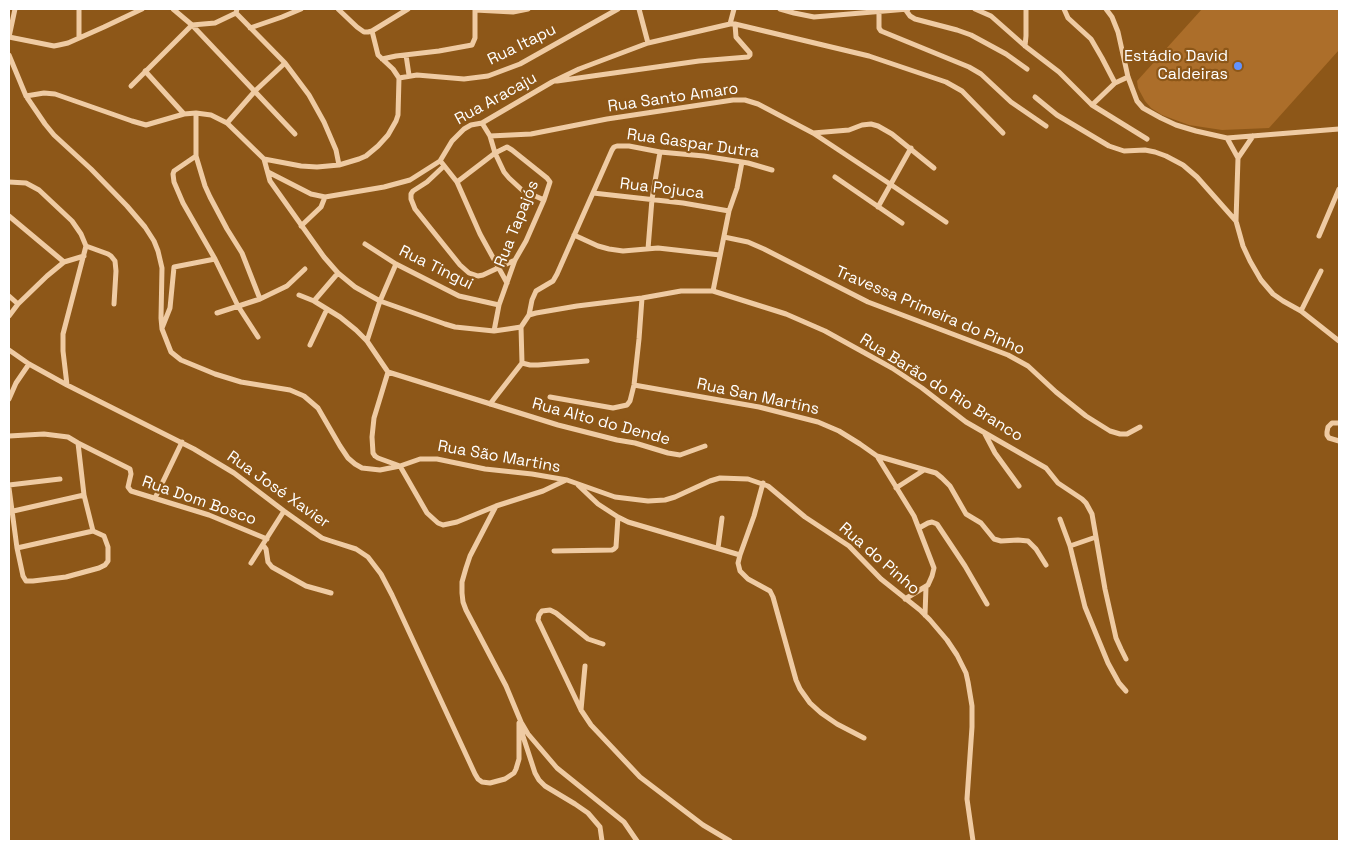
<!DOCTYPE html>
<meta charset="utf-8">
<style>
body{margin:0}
#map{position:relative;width:1348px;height:850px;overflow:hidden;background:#8d5718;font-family:"Space Grotesk",sans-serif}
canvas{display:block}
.frame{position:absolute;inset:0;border:10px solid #fff;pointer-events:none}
</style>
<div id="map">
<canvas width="1348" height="850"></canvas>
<div class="frame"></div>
</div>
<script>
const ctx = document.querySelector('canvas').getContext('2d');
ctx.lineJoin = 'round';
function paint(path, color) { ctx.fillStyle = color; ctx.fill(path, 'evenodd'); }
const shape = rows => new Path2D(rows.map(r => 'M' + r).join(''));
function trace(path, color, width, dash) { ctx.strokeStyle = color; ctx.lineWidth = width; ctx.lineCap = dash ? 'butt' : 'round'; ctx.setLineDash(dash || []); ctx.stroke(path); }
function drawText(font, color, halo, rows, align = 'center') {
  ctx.font = font + ' "Space Grotesk",sans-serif'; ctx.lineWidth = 4.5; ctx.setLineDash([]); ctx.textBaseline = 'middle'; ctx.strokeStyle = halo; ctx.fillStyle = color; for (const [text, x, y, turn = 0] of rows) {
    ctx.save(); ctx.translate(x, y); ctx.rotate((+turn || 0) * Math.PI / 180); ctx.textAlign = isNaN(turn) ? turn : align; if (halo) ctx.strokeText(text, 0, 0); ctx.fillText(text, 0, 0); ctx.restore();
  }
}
paint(shape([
 [1202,9,1339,9,1339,50,1269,128,1222,130,1189,125,1162,115,1151,108,1145,101,1138,88,1137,81]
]), '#ac6e2a');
trace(shape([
 [173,9,192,25,295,134],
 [237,9,236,13,285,63,309,95,324,122,336,150,339,165],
 [338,9,357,27,364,32,368,32,372,31,408,9],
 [639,9,648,43],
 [780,9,794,13,814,17,908,9],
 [905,9,910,16,915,19,957,30,971,35,1006,54,1027,69],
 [975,9,991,16,1025,46,1059,72,1092,105,1115,83,1128,77],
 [1064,9,1068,18,1091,39,1102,58,1115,83],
 [1106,9,1112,17,1118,32,1128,77,1137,101,1143,108,1161,118,1176,125,1196,131,1227,138,1339,129],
 [475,10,513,12,528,9],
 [879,11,879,28,881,31,969,67,981,74,1011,102,1046,126],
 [730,24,734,9],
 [192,25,215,23,236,13],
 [250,28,282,17,301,9],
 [372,31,378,55,393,69,399,78],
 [9,37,54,46,59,45,68,43,104,27,142,9],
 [9,37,15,9],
 [79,37,79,9],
 [1025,46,1026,36,1026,9],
 [9,55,26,96,45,124,54,135,91,169,127,206,145,227,154,241,158,251,162,268,161,318,162,329,171,352,181,360,215,374,241,382,290,390,304,396,318,408,340,446,348,458,355,464,362,468,380,470,400,466,420,459,437,459,485,469,532,474,567,480,615,497,648,501,665,500,675,497,710,481,720,478,748,479,768,486,805,517,849,546,881,579,920,610,930,620,947,640,957,655,966,673,968,682,972,706,972,727,967,799,973,841],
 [406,55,409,75],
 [382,59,396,56,439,51,472,45,475,38,475,9],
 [145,71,184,114],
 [399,78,417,75,464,79,488,76,520,64,618,9],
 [557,81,699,61,748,57,750,55,750,53,736,37,735,24],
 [131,86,192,25],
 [26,96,44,93,55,94,132,121,146,125,184,114,196,113,211,115,227,123,264,159,301,166,317,167,339,165,359,159,366,156,378,146,388,135,396,121,398,115,399,78],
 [1035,97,1057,115,1109,146,1124,151,1145,150,1155,152,1166,156,1183,165,1197,177,1236,221],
 [1092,105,1147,139],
 [196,113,196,156,205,186,210,197,227,229,242,253,260,299],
 [227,123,255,91,285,63],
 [482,123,490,136,495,153,504,172,509,178,522,190,544,200],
 [813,133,849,130,862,125,871,124,878,126,892,134,934,168],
 [490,136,531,134,607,119,733,100,745,100,758,104,813,133,890,184,946,222],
 [1227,138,1238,158,1236,221,1243,246,1250,261,1261,280,1273,294,1283,301,1301,311,1339,341],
 [196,156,174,171,173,174,174,182,183,203,215,259,238,306,258,337],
 [1238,158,1253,136],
 [264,159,270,181,324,257,338,273,355,287,380,301,445,324,455,327,494,331,508,329,521,327,529,315,536,313,577,306,642,298,681,291,713,291,786,314,825,331,892,368,922,388,966,422,1046,468,1058,483,1082,499,1086,503,1092,514,1105,589,1116,638,1121,649,1126,659],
 [442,163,457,182,480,234,507,283],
 [444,166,427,182,413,191,411,194,411,199,415,209,460,265,469,273,478,276,483,275,515,260],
 [268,172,311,194,325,197,384,187,410,180,440,161,452,141,464,129,471,125,482,123,552,82,579,69,648,43,730,24,735,24,869,56,946,82,962,91,1003,133],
 [835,177,902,223],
 [9,182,26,183,39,190,72,221,81,234,86,246],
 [457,182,495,153,507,147,512,150,547,178,550,182,544,200,526,241,515,260,499,305,494,331],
 [593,193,683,203,729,211],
 [878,207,911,148],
 [9,216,64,262],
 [301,226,321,207,325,197],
 [574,235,598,246,609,249,623,251,658,248,720,255],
 [1319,236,1339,189],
 [724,237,748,242,764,249,868,302,1008,355,1028,366,1056,392,1086,416,1110,431,1120,434,1127,434,1140,427],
 [365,244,396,264,459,296,499,305],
 [86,246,108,254,111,256,115,261,116,271,114,304],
 [648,249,652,199,660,152],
 [713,291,729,211,737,188,742,162],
 [299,295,314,301,340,317,356,330,367,341,388,372,558,425,617,440,635,443,668,453,680,455,705,446],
 [9,296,18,304],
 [314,301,338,273],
 [1301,311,1321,271],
 [217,313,260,299,287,286,305,269],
 [529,315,532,300,536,291,553,281,557,274,612,150,614,147,617,146,629,146,660,152,704,156,748,163,772,170],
 [9,316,18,304,47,276,64,262,84,256],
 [162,328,170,308,174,267,215,259],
 [367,341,380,301,396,264],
 [310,345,327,309],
 [9,350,29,364,67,385,194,449,234,473,284,511,322,538,331,541,356,549,368,557,381,574,392,595,475,774,478,779,482,782,490,783,505,779,514,773,516,769,519,759,519,723],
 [522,363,530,365,538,365,587,361],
 [388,372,374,418,372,437,373,453,375,456,378,458,400,466,427,513,438,523,443,525,457,522,496,506,543,491,566,480],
 [67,385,63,351,63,334,86,246],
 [634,385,759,407,818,422,839,431,860,444,877,456,914,516,934,568,932,576,928,585,905,599],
 [550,397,613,408,627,405,630,401,634,385,639,339,642,298],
 [9,399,16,383,29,364],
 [490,404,522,363,521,327],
 [1339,423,1332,423,1328,427,1327,432,1327,435,1329,438,1339,441],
 [985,434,995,453,1019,486],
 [9,436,44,434,68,437,78,443,130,469,131,474,128,487,131,491,209,515,267,539],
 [877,456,936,473,942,478,950,486,966,514,981,523,994,539,1001,541,1018,540,1028,541,1036,549,1046,565],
 [9,485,60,479],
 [578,485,598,504,618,517,628,522,740,555,754,516,763,483],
 [9,488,17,548,23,576,26,581,33,581,66,577,99,568,105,565,108,561,108,547,104,536,93,531],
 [896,488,924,470],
 [155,498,182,442],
 [496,506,470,556,466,568,462,582,462,593,463,602,466,610,506,686,521,722,528,734,557,768,624,822,637,841],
 [9,512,84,495],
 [1060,519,1070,546,1085,607,1108,663,1119,683,1126,691],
 [919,528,928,523,932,522,937,524,965,566,987,604],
 [263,545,266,549,268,562,272,567,306,586,331,593],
 [1070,546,1096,537],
 [17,548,93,531,84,495,78,443],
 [718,548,722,518],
 [554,551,612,550,614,549,616,547,618,517],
 [740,555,738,563,740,571,748,579,770,591,773,597,796,680,800,689,810,703,821,713,837,724,864,738],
 [251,563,284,511],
 [925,615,926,587],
 [603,644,588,639,556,613,550,610,542,611,539,615,538,620,581,710,591,725,640,777,703,825,730,841],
 [581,710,585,666],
 [520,727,535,773,539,780,545,786,575,804,588,813,600,827,602,841]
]), '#efcba3', 5);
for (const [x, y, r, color] of [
 [1238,66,5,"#6192ff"]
]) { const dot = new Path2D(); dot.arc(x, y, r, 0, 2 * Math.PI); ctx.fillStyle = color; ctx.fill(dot); trace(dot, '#8d5718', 2); }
drawText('16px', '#fff', '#8d5718', [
 ["Rua Itapu",522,45,-26],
 ["Rua Santo Amaro",673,98,-8],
 ["Rua Aracaju",496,99,-29],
 ["Rua Gaspar Dutra",693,144,8],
 ["Rua Pojuca",662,189,7],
 ["Rua Tapajós",517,224,-68],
 ["Rua Tingui",436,268,26],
 ["Travessa Primeira do Pinho",930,311,23],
 ["Rua Barão do Rio Branco",941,388,32],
 ["Rua San Martins",758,397,12],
 ["Rua Alto do Dende",601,422,15],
 ["Rua São Martins",499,457,10],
 ["Rua José Xavier",278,490,35],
 ["Rua Dom Bosco",199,501,19],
 ["Rua do Pinho",879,559,41]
]);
drawText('16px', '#fff', '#8d5718', [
 ["Estádio David",1228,57],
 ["Caldeiras",1228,75]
], 'right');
</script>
